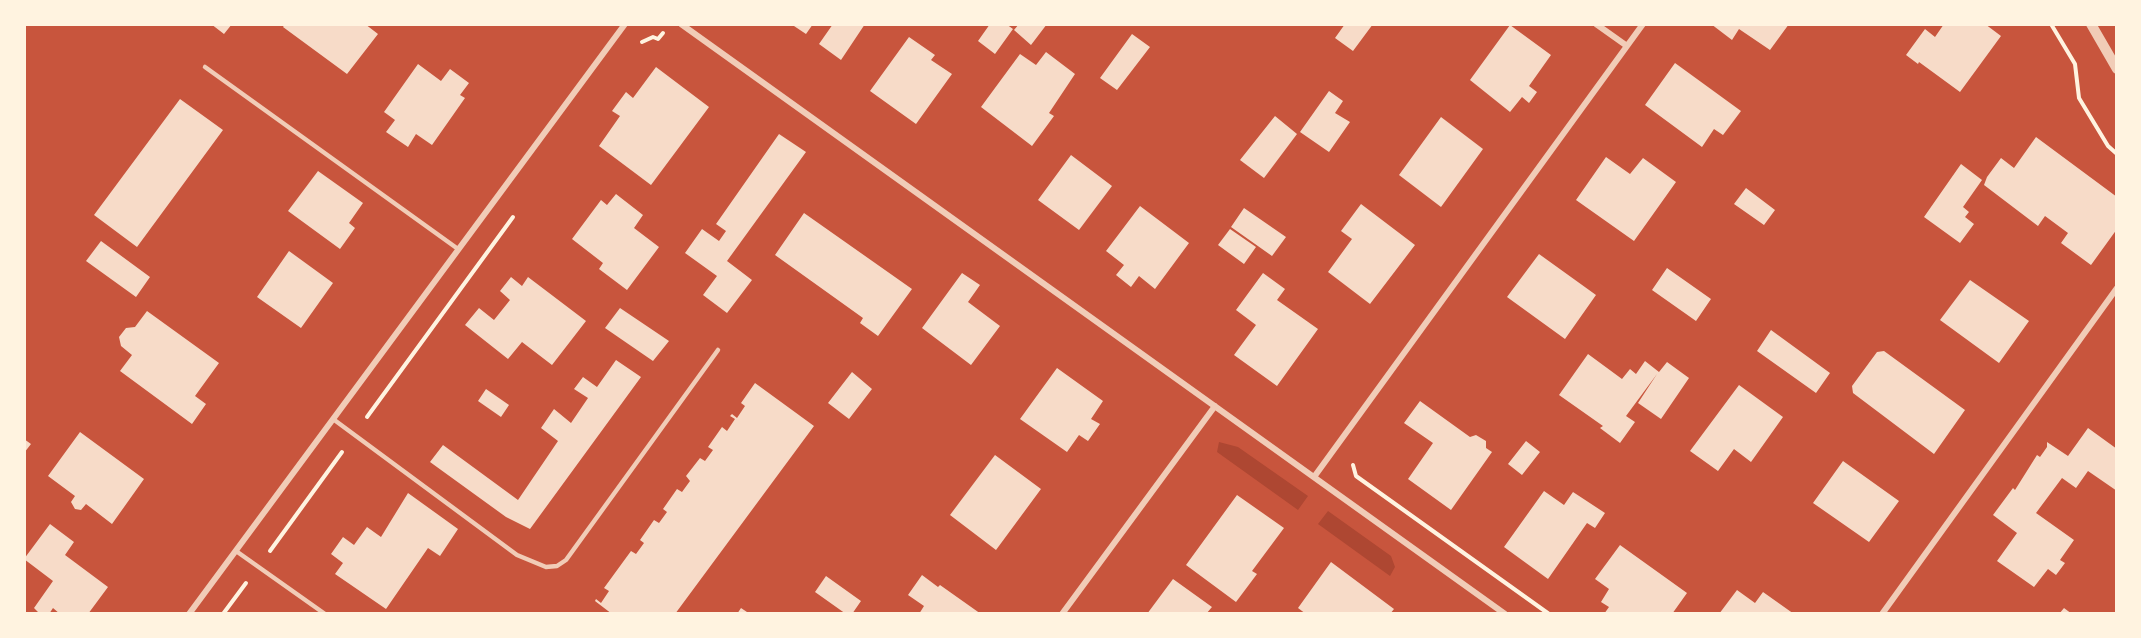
<!DOCTYPE html>
<style>
body{margin:0}
#map{position:relative;width:2141px;height:638px;overflow:hidden;background:#c8553d;font-family:Montserrat,sans-serif}
canvas{display:block}
.frame{position:absolute;inset:0;border:26px solid #fff3e0;pointer-events:none}
</style>
<div id="map">
<canvas width="2141" height="638"></canvas>
<div class="frame"></div>
</div>
<script>
const ctx = document.querySelector('canvas').getContext('2d');
ctx.lineJoin = 'round';
function paint(path, color) { ctx.fillStyle = color; ctx.fill(path, 'evenodd'); }
const shape = rows => new Path2D(rows.map(r => 'M' + r).join(''));
function trace(path, color, width, dash) { ctx.strokeStyle = color; ctx.lineWidth = width; ctx.lineCap = dash ? 'butt' : 'round'; ctx.setLineDash(dash || []); ctx.stroke(path); }
paint(shape([
 [1219,442,1238,447,1308,496,1298,510,1217,452],
 [1328,511,1391,556,1395,567,1390,576,1318,524]
]), '#ae4732');
paint(shape([
 [211,24,232,24,224,34],
 [285,24,365,24,378,34,347,74,283,27],
 [791,24,813,24,806,34],
 [833,24,865,24,841,60,819,44],
 [990,24,1006,24,1013,29,995,54,978,41],
 [1019,24,1047,24,1031,45,1014,30],
 [1345,24,1373,24,1353,51,1335,38],
 [1711,24,1789,24,1770,50,1739,29,1732,40],
 [1944,24,1985,24,2001,36,1960,92,1919,62,1918,64,1906,55,1925,29,1935,37],
 [1510,25,1551,55,1529,86,1537,92,1529,103,1522,97,1510,112,1470,80],
 [1132,34,1150,47,1117,90,1100,78],
 [909,37,935,55,931,60,952,74,916,124,870,91],
 [1046,52,1075,74,1049,113,1054,116,1032,146,981,107,1020,54,1036,65],
 [1675,63,1741,111,1723,135,1714,129,1702,147,1645,105],
 [418,64,441,81,450,69,469,83,460,95,465,98,432,145,416,134,408,147,386,132,395,120,384,112],
 [656,67,709,107,651,185,599,146,620,116,612,111,626,92,633,98],
 [1329,91,1343,101,1335,113,1350,122,1329,152,1300,132],
 [180,99,223,130,137,247,94,215],
 [1275,116,1297,134,1264,178,1240,160],
 [1441,117,1483,149,1441,207,1399,175],
 [779,134,806,152,727,261,752,280,727,313,703,295,717,276,685,253,702,229,719,241,726,231,716,224],
 [2036,137,2117,197,2117,229,2091,265,2061,243,2068,233,2045,216,2038,226,1984,185,1987,177,2001,158,2014,168],
 [1071,155,1112,186,1079,230,1038,200],
 [1606,157,1630,174,1643,158,1676,182,1634,241,1576,200],
 [1961,164,1982,180,1963,207,1969,212,1965,217,1974,224,1960,243,1924,217],
 [318,171,363,203,349,223,355,228,340,249,288,211],
 [1746,188,1775,210,1764,225,1734,204],
 [616,194,643,215,634,228,659,247,627,290,599,269,603,263,572,239,601,200,607,205],
 [1361,204,1415,245,1370,304,1328,272,1352,239,1341,231],
 [1140,206,1189,243,1155,289,1139,276,1131,287,1116,275,1124,265,1106,251],
 [1244,208,1286,237,1272,256,1231,227],
 [804,213,912,289,878,336,860,323,863,318,775,255],
 [1230,229,1256,247,1244,264,1218,245],
 [101,241,150,277,136,297,86,261],
 [289,251,333,283,301,328,257,297],
 [1539,254,1596,295,1565,339,1507,297],
 [1667,268,1711,299,1696,321,1652,290],
 [962,273,980,285,968,302,1000,326,971,365,922,328],
 [1263,273,1285,289,1277,300,1318,329,1277,386,1234,355,1256,325,1236,310],
 [511,277,522,286,528,277,586,321,552,365,522,342,508,359,465,325,479,308,494,320,510,300,500,291],
 [1970,280,2029,321,1999,363,1940,320],
 [620,308,669,341,653,361,605,328],
 [147,311,219,363,195,396,206,404,192,424,120,371,132,355,121,346,119,337,126,328,135,327],
 [1771,330,1830,373,1816,393,1757,351],
 [1884,351,1965,410,1934,454,1853,393,1852,386,1877,352],
 [1588,354,1622,379,1630,369,1636,374,1645,361,1659,372,1667,362,1689,378,1661,419,1638,403,1657,374,1626,416,1635,422,1620,443,1600,428,1603,426,1559,395],
 [616,360,641,377,530,529,506,517,430,462,443,445,518,500,558,441,541,428,554,409,571,423,588,398,574,389,583,377,597,387],
 [1057,368,1103,401,1091,419,1100,424,1088,441,1079,435,1067,452,1020,419],
 [852,372,872,389,849,419,828,403],
 [755,383,814,426,675,614,612,614,595,601,596,599,601,603,609,591,604,588,631,551,636,554,644,543,640,540,654,520,659,523,667,512,663,509,677,489,682,492,690,481,686,476,700,458,705,461,713,450,708,447,722,427,727,431,735,419,730,416,732,414,737,418,745,406,741,403],
 [1739,385,1783,417,1751,462,1734,449,1718,471,1690,451],
 [486,389,509,405,501,417,478,401],
 [1420,401,1470,437,1476,435,1486,441,1486,448,1492,452,1451,510,1408,479,1433,443,1404,423],
 [2088,428,2117,449,2117,491,2088,471,2076,488,2062,478,2036,513,2074,540,2060,560,2065,563,2056,575,2048,569,2034,587,1997,561,2017,533,1993,515,2013,488,2015,490,2037,455,2040,457,2047,447,2047,442,2068,456],
 [80,432,144,479,112,524,86,504,81,510,75,509,71,502,75,496,48,476],
 [24,439,31,444,24,453],
 [1526,441,1540,452,1522,475,1508,464],
 [995,455,1041,489,996,550,950,515],
 [1843,461,1899,501,1869,542,1813,503],
 [1544,491,1564,505,1573,492,1605,513,1595,528,1587,523,1548,579,1504,547],
 [408,493,458,529,440,556,428,548,386,609,335,574,343,563,331,554,343,537,354,545,367,527,381,537],
 [1237,495,1284,528,1252,571,1257,574,1236,602,1186,565],
 [50,524,74,542,65,555,108,587,88,614,60,614,53,608,49,614,40,614,34,608,53,581,24,559],
 [1620,545,1687,593,1672,614,1604,614,1609,607,1601,602,1609,589,1595,579],
 [1331,562,1394,609,1390,614,1306,614,1298,608],
 [922,575,938,587,940,585,981,614,919,614,924,606,908,595],
 [826,576,861,601,852,614,846,614,815,592],
 [1173,579,1212,607,1206,614,1147,614],
 [1737,590,1755,603,1763,592,1794,614,1719,614],
 [741,608,750,614,737,614],
 [2064,608,2072,614,2059,614]
]), '#f7dbc8');
trace(shape([
 [2051,24,2075,64,2079,98,2108,146,2117,154],
 [642,42,653,37,658,39,663,33],
 [367,417,513,217],
 [1353,465,1356,476,1549,614],
 [270,551,342,452],
 [223,614,246,583]
]), '#fff3e0', 4);
trace(shape([
 [205,67,458,249],
 [333,419,517,555,546,567,557,566,566,560,718,350],
 [236,551,325,614]
]), '#f1ccb7', 4.5);
trace(shape([
 [681,24,1505,614],
 [1596,24,1627,46],
 [1314,477,1643,24],
 [189,614,625,24],
 [1062,614,1215,406],
 [1882,614,2117,288]
]), '#f1ccb7', 6);
trace(shape([
 [2091,24,2117,69]
]), '#f1ccb7', 10);
</script>
